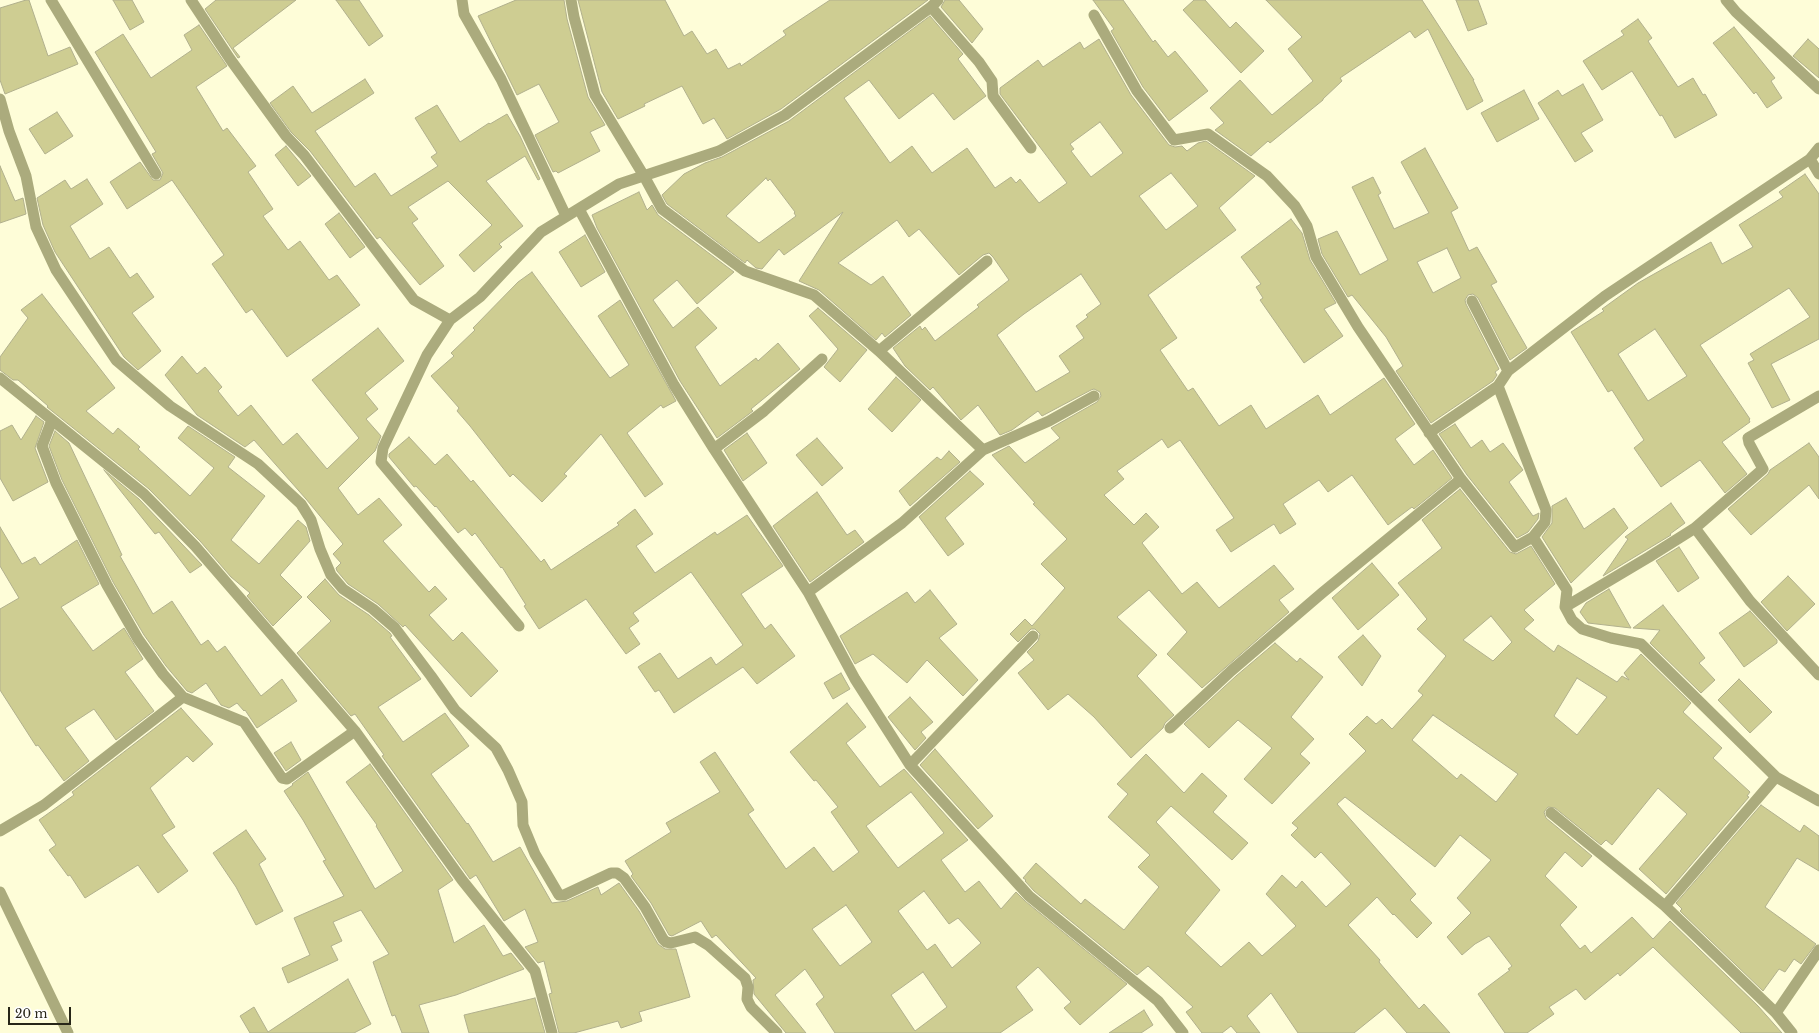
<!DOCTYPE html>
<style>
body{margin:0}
#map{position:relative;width:1819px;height:1033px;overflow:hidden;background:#fefdd8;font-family:"Libre Baskerville",serif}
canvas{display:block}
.scale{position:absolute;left:8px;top:1007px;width:63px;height:18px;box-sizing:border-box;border:2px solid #272618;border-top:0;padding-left:5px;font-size:12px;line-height:14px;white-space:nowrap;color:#272618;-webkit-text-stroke:3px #fff;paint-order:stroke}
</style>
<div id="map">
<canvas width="1819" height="1033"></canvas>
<div class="scale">20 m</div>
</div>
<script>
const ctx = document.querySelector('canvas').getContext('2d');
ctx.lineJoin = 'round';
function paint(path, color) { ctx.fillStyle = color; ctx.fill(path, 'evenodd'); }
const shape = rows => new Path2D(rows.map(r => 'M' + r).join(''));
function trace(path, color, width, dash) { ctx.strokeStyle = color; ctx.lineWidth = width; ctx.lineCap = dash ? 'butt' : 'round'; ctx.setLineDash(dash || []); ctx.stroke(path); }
const building = shape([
 [26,0,29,0,48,56,70,47,78,64,5,94,0,80,0,8,26,0],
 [113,0,132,0,144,22,130,30,113,0],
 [216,0,296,0,233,48,240,57,238,58,205,9,216,0],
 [336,0,359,0,383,36,369,46,336,0],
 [516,0,564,0,567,19,588,97,605,125,590,132,600,151,558,173,556,171,553,172,535,135,559,122,539,84,517,95,478,16,516,0],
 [578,0,665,0,684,36,692,31,707,54,716,49,728,69,740,63,741,66,786,35,783,31,830,0,928,0,781,109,727,139,714,118,703,124,682,86,644,104,645,106,618,119,602,92,578,0],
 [945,0,959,0,983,29,972,43,941,7,945,0],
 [1093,0,1123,0,1153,42,1155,40,1168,57,1175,51,1208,91,1169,121,1143,87,1111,31,1114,29,1093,0],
 [1194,0,1205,0,1230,28,1236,22,1264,51,1241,73,1183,10,1194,0],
 [1266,0,1422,0,1474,80,1473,80,1483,101,1467,110,1428,29,1415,38,1410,31,1340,78,1342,81,1323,99,1323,100,1270,143,1268,141,1251,156,1215,130,1224,123,1210,108,1240,80,1272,115,1313,81,1288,49,1302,37,1266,0],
 [1456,0,1478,0,1487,24,1468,31,1456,0],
 [930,16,963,54,958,59,986,96,954,120,933,93,899,119,869,80,844,98,890,163,912,146,932,173,967,148,995,188,1011,177,1016,183,1020,179,1039,203,1067,183,1000,94,1000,88,1038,60,1043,67,1080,42,1084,49,1099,39,1131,95,1169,145,1175,147,1182,146,1187,151,1198,143,1206,141,1255,176,1219,208,1236,230,1148,295,1177,338,1160,350,1188,391,1193,388,1219,426,1251,405,1266,429,1318,395,1330,415,1384,378,1415,424,1395,439,1414,465,1433,450,1452,478,1414,509,1412,507,1388,525,1352,475,1328,492,1319,480,1283,504,1296,524,1280,534,1274,524,1231,552,1216,530,1234,518,1180,440,1168,448,1162,439,1117,471,1124,479,1104,495,1134,525,1146,513,1159,527,1142,543,1182,594,1197,582,1219,608,1274,565,1294,589,1279,600,1289,612,1202,688,1167,654,1187,632,1149,590,1117,617,1157,655,1137,676,1174,715,1165,723,1163,728,1131,758,1094,717,1068,694,1048,710,1018,673,1034,660,1027,652,1038,641,1040,634,1035,629,1031,629,1018,642,1010,634,1025,619,1032,626,1065,588,1041,564,1067,539,1033,504,1035,503,992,455,1009,446,1025,463,1060,438,1051,428,1097,402,1101,396,1100,392,1094,389,1091,390,1042,416,1038,411,1012,430,1000,435,978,405,961,420,933,387,930,390,905,366,893,348,920,326,922,330,925,327,935,341,979,307,977,305,1009,280,993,257,989,253,983,255,959,275,919,229,909,237,897,220,838,263,871,285,883,276,911,315,885,337,882,333,876,340,819,290,799,281,843,212,784,255,779,249,762,269,756,268,747,260,745,263,667,204,662,195,684,174,705,163,722,157,789,121,930,16],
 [1100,122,1123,153,1091,177,1071,151,1074,149,1070,144,1100,122],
 [1171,173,1198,206,1166,230,1139,196,1171,173],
 [766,178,768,181,770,179,795,212,794,213,796,216,759,243,726,216,766,178],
 [1081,274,1101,304,1086,315,1088,317,1076,326,1084,338,1059,356,1070,372,1036,392,997,335,1024,314,1081,274],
 [1638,19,1652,38,1648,41,1678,87,1693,78,1703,95,1705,94,1717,115,1675,138,1662,115,1660,116,1632,71,1602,90,1583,61,1624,35,1621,31,1638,19],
 [199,25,227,66,196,87,223,131,227,128,256,166,248,172,273,209,263,216,288,250,300,241,329,280,337,275,360,305,287,357,252,309,246,313,212,264,224,255,172,180,127,209,110,182,140,162,153,180,160,180,163,173,152,154,156,152,95,52,123,34,151,78,192,50,184,35,199,25],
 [1734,27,1775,78,1771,81,1782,98,1767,108,1756,92,1754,94,1713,43,1734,27],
 [1808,39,1819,49,1819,78,1793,56,1808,39],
 [365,79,374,93,315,131,355,187,375,173,391,196,438,166,431,157,437,153,415,118,437,105,460,142,489,123,490,124,507,114,520,136,540,179,538,180,525,156,486,181,523,226,499,244,502,247,474,272,459,255,492,225,448,181,408,207,418,219,412,223,444,266,420,285,380,237,377,239,310,151,291,132,270,103,293,86,312,113,365,79],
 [1583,84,1603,120,1581,133,1593,151,1575,162,1538,103,1558,90,1562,96,1583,84],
 [1524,90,1539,119,1497,142,1481,113,1524,90],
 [57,112,73,136,45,154,29,129,57,112],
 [286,146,311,176,298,186,275,155,286,146],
 [1425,148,1458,208,1451,212,1469,251,1477,247,1497,282,1491,285,1527,348,1510,360,1478,298,1473,294,1468,295,1465,300,1466,304,1499,369,1495,372,1497,375,1493,381,1431,423,1396,371,1403,366,1386,337,1352,295,1348,297,1322,254,1318,239,1337,231,1360,275,1388,260,1352,187,1373,177,1381,193,1378,195,1394,229,1429,213,1401,162,1425,148],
 [1447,248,1461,278,1433,293,1417,262,1447,248],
 [0,166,15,201,23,198,26,214,0,223,0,166],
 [1805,174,1819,194,1819,339,1771,364,1790,400,1772,408,1748,363,1754,360,1750,354,1810,317,1789,288,1700,345,1750,419,1749,420,1750,422,1722,442,1747,474,1725,493,1700,460,1661,487,1634,448,1644,440,1612,390,1608,392,1571,332,1604,311,1602,309,1638,283,1711,242,1722,264,1753,247,1739,225,1783,197,1779,192,1805,174],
 [1655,329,1687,376,1648,401,1618,354,1655,329],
 [87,179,103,204,70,226,90,259,109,247,130,278,137,273,154,297,132,313,161,351,138,370,124,357,55,252,43,225,37,198,65,180,71,189,87,179],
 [639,192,647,210,652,205,658,215,734,272,697,304,677,280,653,300,673,328,698,307,717,328,695,347,720,386,756,358,758,361,778,343,800,369,751,409,753,411,717,438,680,381,597,228,592,215,639,192],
 [339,213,365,247,350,258,325,224,339,213],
 [1291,219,1302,233,1310,260,1336,303,1324,309,1343,336,1304,363,1260,300,1263,298,1256,287,1261,284,1241,257,1291,219],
 [585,235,605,272,581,287,559,252,585,235],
 [532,272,610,378,629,365,598,316,620,300,676,401,663,408,661,405,627,433,663,484,645,497,601,434,564,474,567,476,542,502,513,474,510,477,470,426,457,411,459,408,431,376,454,356,451,353,475,330,473,328,518,282,532,272],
 [42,294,115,388,86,411,113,434,118,428,140,447,138,449,190,496,214,468,178,438,188,426,235,457,228,467,265,496,231,540,259,564,298,520,306,527,310,541,280,575,302,597,273,626,247,596,250,593,231,577,200,541,149,489,47,407,48,406,18,380,13,380,0,370,0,357,28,318,21,310,42,294],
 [818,308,867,350,840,382,824,367,838,349,809,316,818,308],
 [378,328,404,361,365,393,378,409,366,419,381,436,375,451,338,488,358,515,379,498,402,525,383,541,429,592,435,586,447,599,429,615,453,641,462,632,498,671,471,697,405,625,403,627,378,604,348,584,337,571,336,568,341,563,333,554,343,544,306,499,254,440,245,447,197,415,165,375,182,356,197,374,205,367,222,387,218,391,238,416,251,405,283,445,297,433,327,469,359,438,312,380,378,328],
 [896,377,921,400,892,432,868,409,896,377],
 [36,416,44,422,35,448,48,482,13,501,0,478,0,431,12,425,21,440,36,416],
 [1455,424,1471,448,1482,440,1490,452,1503,443,1523,470,1509,482,1533,516,1539,513,1538,519,1528,532,1517,538,1467,475,1439,434,1455,424],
 [55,431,69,443,122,555,120,556,153,614,172,601,201,645,208,640,217,652,225,646,261,696,282,679,297,701,257,728,245,710,244,711,237,703,229,708,221,705,206,683,192,693,187,691,166,666,144,635,113,582,62,480,49,446,55,431],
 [747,433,767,463,743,481,724,450,747,433],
 [409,437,435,465,447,454,471,482,473,480,541,562,544,559,551,570,619,525,617,523,635,509,653,534,636,546,655,573,715,532,717,535,747,515,783,566,741,594,765,629,771,624,795,656,757,684,743,667,674,713,659,690,655,692,638,667,660,653,678,679,711,657,716,665,743,645,691,572,633,613,639,621,629,628,640,644,626,654,586,599,539,629,524,606,526,605,502,567,501,568,475,533,472,536,465,528,458,533,436,506,435,507,416,486,414,487,389,457,389,454,409,437],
 [817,438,843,468,822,486,796,455,817,438],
 [1809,443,1819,457,1819,499,1809,485,1751,535,1728,509,1768,474,1770,470,1809,443],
 [949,451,960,462,910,506,899,491,937,457,941,460,949,451],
 [104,470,139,499,202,565,190,573,159,532,155,534,104,470],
 [970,471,984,484,945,518,964,544,948,556,919,517,970,471],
 [1460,489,1510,552,1516,554,1531,546,1555,584,1524,610,1534,620,1524,629,1554,652,1558,645,1617,682,1622,676,1629,680,1624,673,1641,654,1691,703,1683,712,1722,748,1713,758,1750,792,1747,796,1749,797,1666,894,1639,869,1687,814,1658,788,1612,845,1606,840,1601,845,1555,808,1548,807,1544,812,1546,818,1592,856,1582,867,1565,852,1545,876,1577,907,1560,925,1580,949,1585,945,1591,953,1632,917,1653,939,1670,921,1758,1006,1782,1033,1741,1033,1653,947,1620,976,1618,973,1585,1000,1576,989,1549,1007,1554,1014,1527,1033,1505,1033,1478,994,1510,970,1508,969,1512,966,1489,936,1475,944,1462,955,1447,937,1471,913,1457,898,1491,860,1460,835,1435,867,1345,797,1337,804,1416,894,1410,900,1432,923,1417,938,1394,914,1393,915,1377,897,1348,925,1380,960,1379,962,1419,1009,1424,1004,1450,1033,1407,1033,1385,1008,1354,1033,1298,1033,1271,993,1247,1016,1260,1033,1237,1033,1231,1026,1222,1033,1202,1033,1186,1012,1193,1007,1148,966,1137,975,1034,891,1025,881,1026,880,1023,878,1036,863,1081,904,1085,899,1124,930,1159,887,1138,867,1150,855,1108,817,1128,794,1117,784,1146,754,1184,793,1202,773,1227,796,1213,812,1248,843,1232,860,1171,806,1156,822,1220,890,1185,933,1221,967,1249,942,1262,956,1296,926,1266,894,1282,875,1296,888,1302,881,1326,907,1351,884,1321,852,1315,858,1291,835,1298,828,1292,823,1366,751,1349,734,1367,716,1376,724,1382,719,1392,729,1423,695,1418,691,1446,656,1417,629,1427,619,1398,583,1442,548,1422,520,1460,489],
 [1491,616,1512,642,1493,661,1463,640,1491,616],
 [1577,678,1607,697,1577,735,1554,716,1577,678],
 [1433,715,1518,774,1496,802,1461,774,1457,779,1412,740,1433,715],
 [817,492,847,535,855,530,864,542,810,582,773,526,817,492],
 [1566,498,1584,529,1614,508,1628,528,1571,583,1542,537,1552,523,1552,506,1566,498],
 [1671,503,1685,523,1670,534,1671,535,1603,576,1628,539,1625,537,1671,503],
 [0,527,22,564,35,557,40,565,77,540,99,584,61,607,93,651,124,628,143,659,125,672,154,711,116,740,94,709,65,728,89,761,64,781,38,745,36,746,0,690,0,609,19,598,0,566,0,527],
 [1679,547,1699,578,1678,592,1656,561,1679,547],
 [1372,563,1399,595,1358,630,1332,598,1372,563],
 [1788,576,1815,604,1787,631,1761,602,1788,576],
 [325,579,339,595,369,615,390,633,392,636,390,637,421,679,378,707,403,742,445,713,469,746,431,774,467,824,468,823,493,862,520,847,552,903,567,901,598,887,601,895,619,883,639,911,658,944,665,949,676,949,690,997,639,1012,642,1021,621,1028,618,1021,574,1033,559,1033,549,994,552,993,544,961,538,963,525,947,538,942,525,909,504,921,476,875,470,879,468,876,382,756,384,755,355,714,351,716,297,653,331,621,307,597,325,579],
 [1609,589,1631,628,1588,623,1580,612,1586,603,1609,589],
 [930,590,957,624,939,638,978,680,963,696,927,660,907,683,873,654,855,664,840,636,907,592,915,603,930,590],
 [1663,605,1705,658,1699,663,1715,680,1701,693,1650,643,1660,630,1633,628,1663,605],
 [1750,611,1777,640,1777,643,1744,667,1719,633,1750,611],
 [1363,635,1381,656,1362,686,1338,657,1363,635],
 [1275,643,1297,662,1300,658,1323,677,1291,717,1314,739,1300,754,1310,763,1272,804,1244,779,1272,748,1238,720,1209,748,1184,724,1236,676,1275,643],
 [841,673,850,689,833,699,824,683,841,673],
 [1739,679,1772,712,1750,733,1718,700,1739,679],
 [910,697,933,722,921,732,926,738,915,750,888,717,910,697],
 [847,703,866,727,846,743,880,787,904,769,967,839,968,840,941,860,965,892,979,881,1001,909,1016,892,1025,901,1127,984,1080,1025,1064,1008,1071,1002,1038,967,1016,987,1033,1010,1000,1033,835,1033,816,1004,824,997,805,969,775,995,806,1033,786,1033,754,994,753,980,756,978,716,935,712,938,701,921,672,936,669,935,651,903,631,876,633,874,625,861,671,832,666,823,720,792,700,762,715,752,754,810,748,814,786,869,814,847,833,872,859,852,831,812,838,807,816,780,814,781,790,752,847,703],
 [911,792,944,833,898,868,866,826,911,792],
 [924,891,949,924,958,918,981,943,952,968,935,944,927,950,898,911,924,891],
 [846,905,872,942,840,966,812,929,846,905],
 [923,972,947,1007,915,1031,891,995,923,972],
 [181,708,213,744,193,762,187,756,150,788,175,827,162,835,188,871,158,893,138,865,85,898,70,875,68,876,49,850,56,845,39,820,74,795,72,792,181,708],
 [291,742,301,760,286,771,274,753,291,742],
 [935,749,993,816,978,829,920,765,935,749],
 [370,764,453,880,438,890,454,943,484,925,503,956,511,953,524,969,456,995,419,1005,429,1033,402,1033,395,1015,392,1016,373,962,389,954,361,910,333,922,342,941,331,946,338,960,288,983,282,968,310,955,294,918,344,896,323,861,326,860,303,820,284,791,293,785,292,784,308,772,375,889,403,871,376,826,377,825,346,782,370,764],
 [1761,805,1800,832,1804,825,1819,836,1819,871,1797,858,1765,907,1816,944,1801,964,1794,959,1785,972,1779,969,1763,991,1680,911,1682,909,1676,903,1761,805],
 [246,830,266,859,259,864,283,911,256,925,236,887,213,853,246,830],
 [348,979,371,1024,354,1033,250,1033,240,1016,254,1007,268,1032,348,979],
 [535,998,545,1033,469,1033,464,1015,535,998],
 [1144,1010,1153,1025,1141,1033,1109,1033,1144,1010]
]);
paint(building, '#cecd92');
trace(building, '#b1b08d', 1);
trace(shape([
 [51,0,156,174],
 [191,0,230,59,286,136,304,155,414,300,450,320],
 [462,0,464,14,501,79,566,216],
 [571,0,574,17,595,95,644,176,662,209,745,271,814,295,879,351,983,450],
 [1726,0,1736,12,1819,89],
 [931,7,979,62,992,81,993,96,1031,148],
 [1094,15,1137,91,1174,140,1208,134,1267,176,1295,206,1307,226,1316,257,1358,327,1461,479,1515,547,1533,537,1545,522,1546,510,1498,386],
 [0,99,9,131,26,176,36,227,56,270,116,360,170,406,258,464,301,504,311,520,320,549,331,575,343,589,373,609,395,628,431,676,455,710,496,748,508,770,522,802,523,825,535,854,559,895,564,895,611,873,617,873,624,878,645,907,663,939,666,942,671,943,695,937,708,945,745,978,748,987,747,999,751,1007,777,1033],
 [1810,159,1819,174],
 [579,209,674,385,714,449,808,592,855,679,910,765,1029,896,1158,1001,1183,1033],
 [1472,301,1508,371],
 [879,351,987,261],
 [0,378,144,494,195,546,355,731,462,880,535,971,552,1033],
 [52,420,42,446,56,483,107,585,138,639,163,674,183,697,244,722,282,778,287,779,355,731],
 [1429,433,1498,386,1508,371,1605,296,1810,159,1819,148],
 [714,449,764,411,822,359],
 [1695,528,1750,601,1819,675],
 [1533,537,1567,590,1565,607,1572,620,1582,629,1611,638,1641,644,1776,777,1819,801],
 [808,592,902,523,983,450,1049,421,1094,396],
 [1565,607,1649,557,1695,528,1763,469,1749,443,1748,438,1819,396],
 [519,626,381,462,383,448,427,355,450,320,480,297,541,232,619,184,719,151,785,115,931,7,938,0],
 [1170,728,1231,671,1322,593,1461,479],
 [910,765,1033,636],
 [1551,813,1665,906,1776,1013,1792,1033],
 [0,831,44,805,183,697],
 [0,892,68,1033],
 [1665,906,1776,777],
 [1776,1013,1819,950]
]), '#abab7d', 11);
</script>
